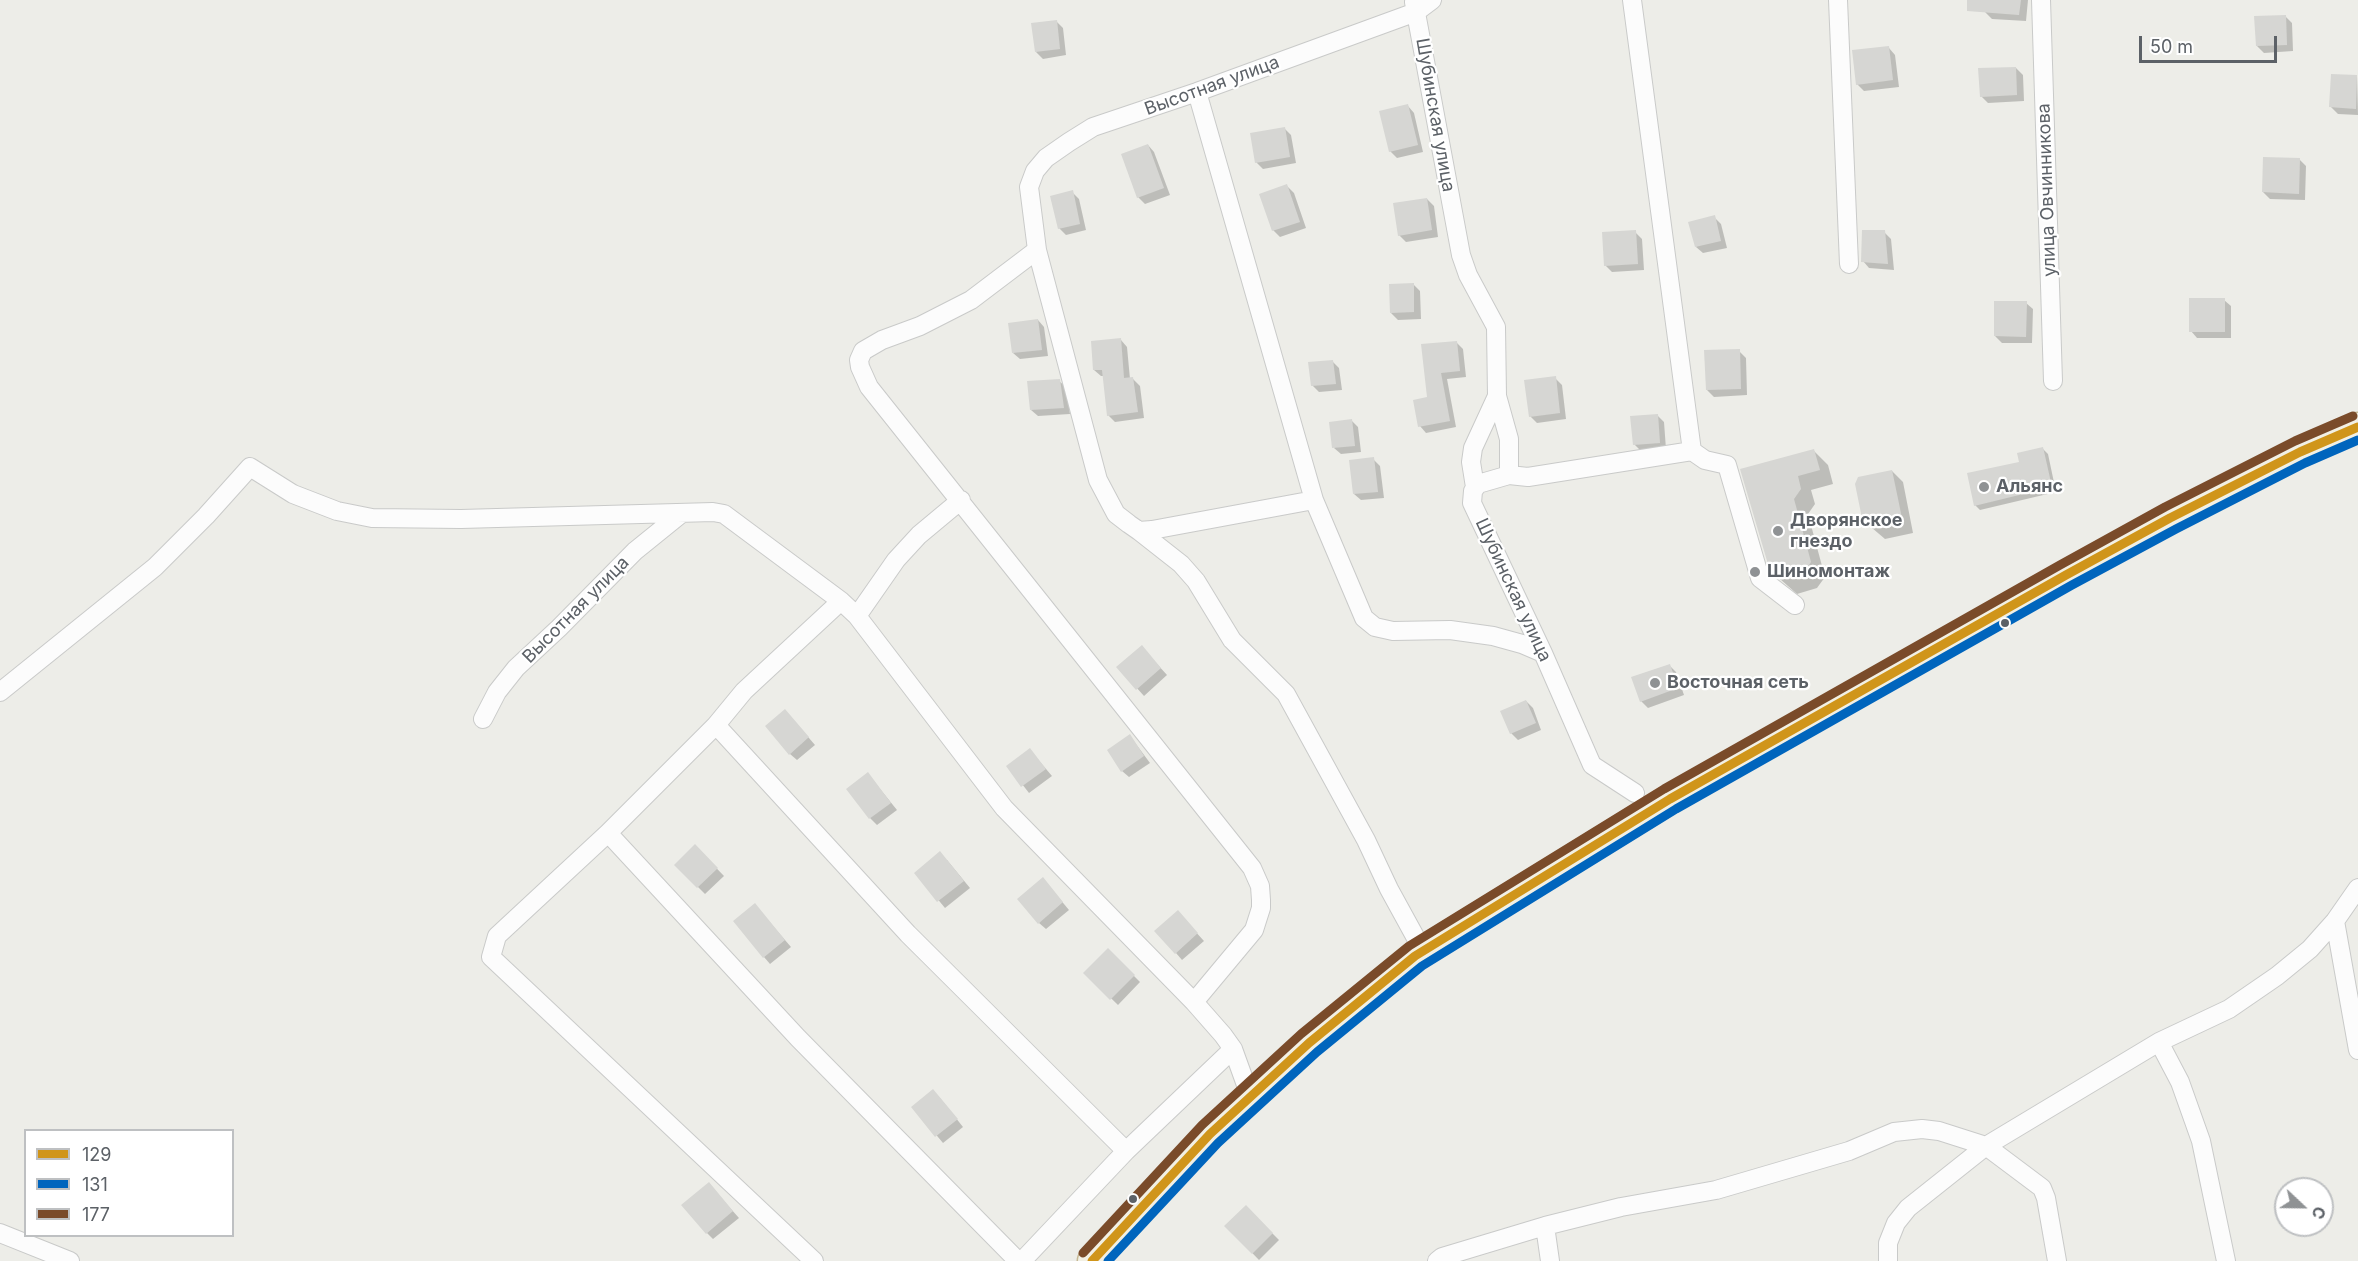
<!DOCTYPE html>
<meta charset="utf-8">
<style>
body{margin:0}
#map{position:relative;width:2358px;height:1261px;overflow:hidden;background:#edede8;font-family:Inter,sans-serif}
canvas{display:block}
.legend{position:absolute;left:24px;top:1129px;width:210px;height:108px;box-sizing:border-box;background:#fff;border:2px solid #bec0c2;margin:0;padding:8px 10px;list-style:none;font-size:18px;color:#5c6167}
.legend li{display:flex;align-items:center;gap:12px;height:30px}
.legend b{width:30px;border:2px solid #bec0c2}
.north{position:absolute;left:2274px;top:1177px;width:60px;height:60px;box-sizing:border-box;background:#fff;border:2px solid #bec0c2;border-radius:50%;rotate:112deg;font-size:16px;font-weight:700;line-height:24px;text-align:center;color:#5c6167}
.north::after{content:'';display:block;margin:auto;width:21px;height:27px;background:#8f9294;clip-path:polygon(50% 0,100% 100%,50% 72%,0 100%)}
.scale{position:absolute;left:2139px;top:36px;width:138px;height:27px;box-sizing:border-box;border:3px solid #5c6167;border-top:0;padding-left:8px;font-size:18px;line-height:21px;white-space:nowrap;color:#5c6167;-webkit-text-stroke:4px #fff;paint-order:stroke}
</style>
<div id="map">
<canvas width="2358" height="1261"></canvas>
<ul class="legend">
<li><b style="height:8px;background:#d0951a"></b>129</li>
<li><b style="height:8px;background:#0065bd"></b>131</li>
<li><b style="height:8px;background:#7a4b2a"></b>177</li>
</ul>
<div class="north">С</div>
<div class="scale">50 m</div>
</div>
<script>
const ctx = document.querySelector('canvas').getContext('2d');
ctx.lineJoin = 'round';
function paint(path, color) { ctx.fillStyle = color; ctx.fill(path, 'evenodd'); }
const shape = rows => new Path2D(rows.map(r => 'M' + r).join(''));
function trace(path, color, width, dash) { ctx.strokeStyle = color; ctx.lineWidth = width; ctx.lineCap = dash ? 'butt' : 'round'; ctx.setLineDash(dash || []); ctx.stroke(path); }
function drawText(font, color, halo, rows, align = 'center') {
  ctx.font = font + ' Inter,sans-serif'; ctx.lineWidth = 4.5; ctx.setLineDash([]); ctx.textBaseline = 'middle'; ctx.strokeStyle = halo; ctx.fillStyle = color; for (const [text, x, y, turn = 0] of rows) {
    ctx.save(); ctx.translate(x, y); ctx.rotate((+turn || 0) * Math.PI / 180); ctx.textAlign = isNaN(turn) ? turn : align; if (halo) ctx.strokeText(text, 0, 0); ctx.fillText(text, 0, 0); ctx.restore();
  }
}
paint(shape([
 [1986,0,2028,0,2026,21,1992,19,1985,12],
 [2285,16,2292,23,2293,51,2264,53,2257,46],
 [1056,21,1063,28,1066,55,1043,59,1036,52],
 [1889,48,1895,55,1899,87,1864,91,1857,84],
 [2016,68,2023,75,2024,101,1988,103,1981,96],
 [2357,76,2358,115,2338,114,2331,107],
 [1408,106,1414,113,1423,152,1397,158,1390,151],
 [1284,128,1291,135,1296,163,1263,169,1256,162],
 [1148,145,1154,152,1170,195,1145,204,1138,197],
 [2299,159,2306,166,2305,200,2270,199,2263,192],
 [1287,186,1294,193,1306,228,1280,237,1273,230],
 [1072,192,1079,199,1086,230,1066,235,1059,228],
 [1427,199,1434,206,1438,237,1406,242,1399,235],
 [1714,217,1721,224,1727,248,1703,253,1696,247],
 [1635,232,1642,239,1644,270,1612,272,1605,265],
 [1884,232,1891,239,1894,270,1869,268,1863,261],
 [1413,284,1420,291,1421,319,1398,320,1391,313],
 [2224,300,2231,306,2231,338,2197,338,2191,331],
 [2026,303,2033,309,2032,343,2002,343,1995,336],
 [1038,320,1044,327,1048,356,1020,359,1013,353],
 [1121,340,1127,347,1130,379,1133,379,1140,386,1144,418,1115,422,1108,415,1104,376,1101,376,1094,370],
 [1456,342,1463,349,1466,377,1447,379,1456,427,1426,433,1420,426,1428,399],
 [1739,351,1746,358,1747,395,1714,397,1707,390],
 [1332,361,1339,368,1342,390,1319,392,1312,385],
 [1555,378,1562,385,1566,419,1537,423,1530,416],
 [1059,381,1066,387,1070,414,1038,416,1031,410],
 [1657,415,1664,422,1666,449,1641,451,1634,444],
 [1351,420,1358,427,1361,452,1341,454,1334,448],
 [2043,449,2048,454,2056,492,1980,510,1975,505,2021,463],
 [1814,451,1828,465,1833,484,1811,490,1815,504,1808,514,1825,577,1817,588,1797,594,1771,571,1742,470],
 [1373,459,1380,466,1384,498,1361,500,1354,494],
 [1892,471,1903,482,1913,533,1885,539,1865,522],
 [1148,654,1167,675,1144,696,1118,667],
 [1669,665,1676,672,1684,695,1648,708,1641,701],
 [1526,701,1533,708,1541,730,1518,740,1511,733],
 [791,717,815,745,797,760,790,754],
 [1130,736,1150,763,1129,777,1122,771],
 [1030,750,1052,776,1029,793,1008,766],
 [868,774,897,810,877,825,870,818],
 [695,846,724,876,705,894,676,865],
 [947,860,970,888,945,908,916,873],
 [1049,886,1069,910,1046,929,1039,923],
 [755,905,791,947,770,964,764,957],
 [1184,919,1204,941,1182,960,1176,953],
 [1108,950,1140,982,1118,1005,1085,973],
 [940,1098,963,1127,943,1143,913,1107],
 [715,1191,739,1218,713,1239,707,1233],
 [1246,1207,1279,1240,1259,1260,1226,1226]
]), '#0003');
paint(shape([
 [1967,0,2021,0,2019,15,1967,11],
 [2286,15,2287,45,2256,46,2254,16],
 [1057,20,1060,49,1035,52,1031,23],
 [1889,46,1893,80,1856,85,1852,50],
 [2016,67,2017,95,1980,97,1978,68],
 [2331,74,2357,75,2356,109,2329,107],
 [1408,104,1418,145,1389,152,1379,111],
 [1285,127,1290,157,1255,163,1250,133],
 [1148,144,1164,188,1137,198,1121,154],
 [2263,157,2300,158,2299,194,2262,192],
 [1287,184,1300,222,1272,231,1259,194],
 [1073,190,1080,224,1058,229,1050,196],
 [1427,198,1432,230,1398,236,1393,203],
 [1715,215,1721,241,1695,247,1688,222],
 [1636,230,1638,264,1604,266,1602,232],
 [1862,230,1885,230,1888,264,1861,262],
 [1414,283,1414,312,1390,313,1389,284],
 [2189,298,2225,298,2225,332,2189,332],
 [1994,301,2027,301,2026,337,1994,336],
 [1038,319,1042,350,1012,353,1008,323],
 [1121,338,1124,378,1133,377,1138,412,1107,416,1102,370,1093,370,1091,341],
 [1457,341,1460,371,1441,373,1450,421,1418,427,1413,400,1427,397,1421,344],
 [1740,349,1741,389,1706,390,1704,350],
 [1333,360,1336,384,1311,386,1308,362],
 [1556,376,1560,413,1529,417,1524,380],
 [1060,379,1064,408,1030,410,1027,381],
 [1658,414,1660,443,1633,445,1630,416],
 [1352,419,1355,446,1332,448,1329,422],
 [2043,447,2052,487,1974,506,1967,473,2019,462,2017,453],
 [1814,449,1820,470,1798,476,1801,489,1794,499,1811,562,1803,574,1781,580,1770,571,1740,469],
 [1374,457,1378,492,1353,494,1349,460],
 [1892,470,1903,523,1873,529,1863,523,1855,484,1858,477],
 [1142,645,1161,668,1136,690,1116,667],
 [1670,664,1678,688,1640,702,1631,677],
 [1526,700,1536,723,1510,734,1500,711],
 [785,709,809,737,789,755,765,726],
 [1130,734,1144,756,1121,772,1107,750],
 [1030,748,1046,769,1021,787,1006,766],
 [868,772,891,803,869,819,846,789],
 [695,844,718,868,697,888,674,865],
 [940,851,964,881,937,902,914,873],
 [1043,877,1063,902,1038,924,1017,899],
 [755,903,785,940,763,958,733,921],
 [1178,910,1198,933,1175,954,1154,931],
 [1108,948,1135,975,1110,1000,1083,973],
 [933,1089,958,1119,935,1137,911,1107],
 [709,1182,733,1211,706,1234,681,1205],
 [1246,1205,1273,1233,1252,1254,1224,1226]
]), '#d6d6d3');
const minor = shape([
 [1432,0,1416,12,1197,92,1093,127,1069,142,1046,158,1035,171,1029,187,1037,250,1098,480,1116,514,1129,524,1139,531,1152,530,1314,500,1364,618,1375,627,1393,631,1450,630,1493,636,1522,644,1543,653],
 [1632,0,1692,451,1705,460,1727,465,1760,578,1795,605],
 [1838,0,1849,264],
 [2041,0,2053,381],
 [1414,2,1461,255,1468,275,1496,327,1497,396,1509,439,1509,475,1478,484,1473,491,1472,503,1543,653,1592,765,1635,793],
 [1197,92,1314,500],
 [1037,250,971,300,920,326,882,340,863,351,859,360,860,367,869,387,1252,868,1260,886,1261,900,1261,908,1254,930,1194,1002],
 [1509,475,1528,477,1692,451],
 [1475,487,1471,462,1473,448,1497,396],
 [1139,531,1181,564,1196,581,1232,640,1286,694,1366,840,1389,889,1423,951],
 [857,616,896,560,919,535,961,500],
 [0,692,155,567,206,516,250,467,293,494,337,511,372,518,461,519,713,512,724,514,841,601,857,616,1004,808,1194,1002,1223,1035,1233,1049,1250,1096],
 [483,719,497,692,516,668,559,628,635,551,682,513],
 [716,725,744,691,841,601],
 [608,833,497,936,491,957,814,1261],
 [2335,921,2358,1050],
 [2159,1042,2180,1082,2201,1141,2226,1261],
 [1545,1226,1550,1261],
 [0,1233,70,1261],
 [1018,1261,798,1038,608,833,716,725,908,934,1126,1151],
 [1022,1261,1126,1151,1233,1049],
 [1437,1261,1442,1257,1545,1226,1621,1207,1716,1190,1849,1151,1894,1132,1922,1129,1939,1131,1986,1146,2042,1188,2046,1198,2057,1261],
 [1888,1261,1888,1243,1896,1223,1908,1208,1986,1146,2159,1042,2229,1009,2277,976,2310,949,2335,921,2358,888]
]);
const trunk = shape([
 [1092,1261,1210,1134,1309,1043,1415,956,1670,799,2066,575,2170,518,2300,452,2358,427]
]);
trace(minor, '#c9cac9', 20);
trace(trunk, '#c5b894', 31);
trace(minor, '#fcfcfc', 18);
trace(trunk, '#f2f0e4', 28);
trace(shape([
 [1092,1261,1210,1134,1309,1043,1415,956,1670,799,2066,575,2170,518,2300,452,2358,427]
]), '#d0951a', 9);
trace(shape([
 [1108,1261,1218,1143,1317,1052,1422,966,1676,809,2072,585,2176,529,2305,463,2358,440]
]), '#0065bd', 9);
trace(shape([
 [1083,1253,1202,1125,1301,1034,1409,946,1664,789,2060,565,2165,507,2295,441,2353,416]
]), '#7a4b2a', 9);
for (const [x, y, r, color] of [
 [1984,487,6,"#8f9294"],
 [1778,531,6,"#8f9294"],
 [1755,572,6,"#8f9294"],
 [2005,623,5,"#5c6167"],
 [1655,683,6,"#8f9294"],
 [1133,1199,5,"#5c6167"]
]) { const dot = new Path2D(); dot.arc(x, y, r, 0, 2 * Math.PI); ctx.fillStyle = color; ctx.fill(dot); trace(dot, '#fff', 2); }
drawText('18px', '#5c6167', '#fff', [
 ["Высотная улица",1212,86,-20],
 ["Шубинская улица",1435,115,80],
 ["улица Овчинникова",2047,190,-92],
 ["Шубинская улица",1513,590,65],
 ["Высотная улица",576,610,-45]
]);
drawText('bold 18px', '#5c6167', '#fff', [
 ["Альянс",1996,487],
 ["Дворянское",1790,521],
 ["гнездо",1790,542],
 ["Шиномонтаж",1767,572],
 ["Восточная сеть",1667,683]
], 'left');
</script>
